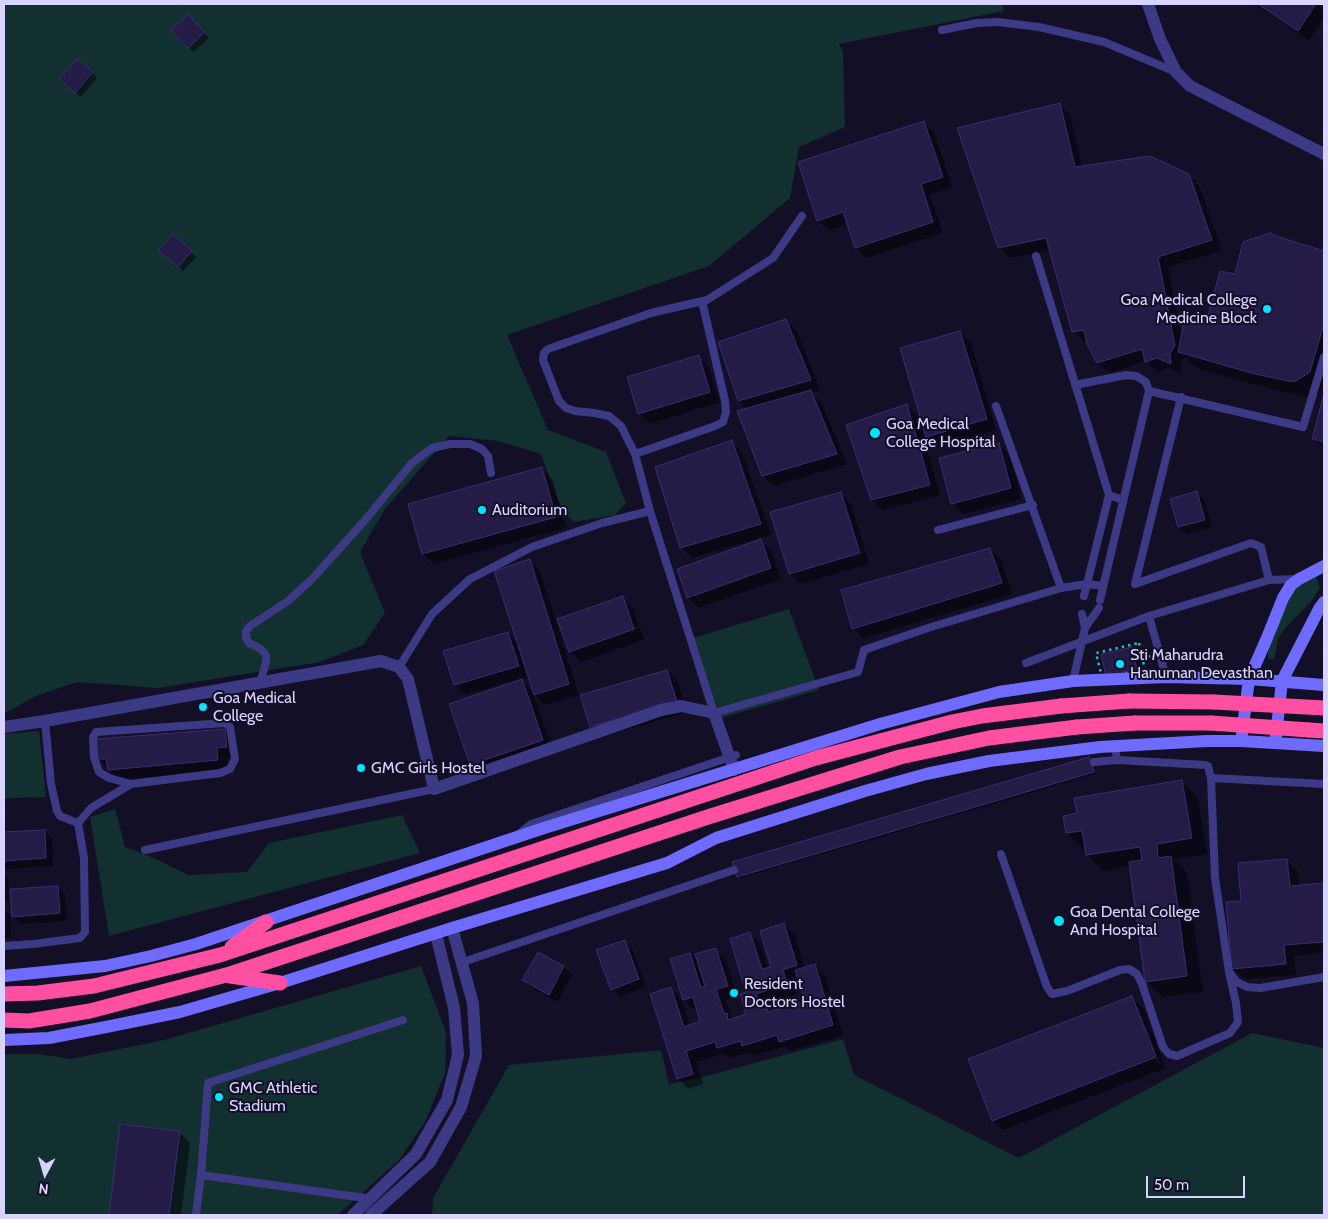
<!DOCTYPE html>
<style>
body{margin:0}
#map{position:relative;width:1328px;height:1219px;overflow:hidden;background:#130f26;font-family:Cabin,sans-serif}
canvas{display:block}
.frame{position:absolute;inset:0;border:5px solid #d9d4ff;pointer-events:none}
.north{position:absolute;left:20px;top:1149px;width:50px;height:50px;-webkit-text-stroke:4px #130f26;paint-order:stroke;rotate:186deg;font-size:14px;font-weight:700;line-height:20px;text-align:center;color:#d9d4ff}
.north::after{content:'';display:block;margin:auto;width:18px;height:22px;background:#d9d4ff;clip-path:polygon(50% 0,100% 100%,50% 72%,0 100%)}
.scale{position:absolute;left:1146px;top:1176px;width:99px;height:22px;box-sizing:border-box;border:2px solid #d9d4ff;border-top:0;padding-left:6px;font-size:15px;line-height:18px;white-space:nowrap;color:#d9d4ff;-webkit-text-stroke:4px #130f26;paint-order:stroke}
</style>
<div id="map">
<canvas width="1328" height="1219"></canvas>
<div class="frame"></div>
<div class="north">N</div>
<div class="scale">50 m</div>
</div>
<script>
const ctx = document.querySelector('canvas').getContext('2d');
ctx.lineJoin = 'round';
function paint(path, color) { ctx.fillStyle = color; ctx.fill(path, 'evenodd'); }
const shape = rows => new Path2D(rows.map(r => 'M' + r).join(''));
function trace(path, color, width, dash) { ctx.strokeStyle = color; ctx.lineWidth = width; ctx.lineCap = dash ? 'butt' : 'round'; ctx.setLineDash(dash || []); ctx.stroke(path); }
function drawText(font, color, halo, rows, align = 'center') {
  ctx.font = font + ' Cabin,sans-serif'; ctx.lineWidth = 4; ctx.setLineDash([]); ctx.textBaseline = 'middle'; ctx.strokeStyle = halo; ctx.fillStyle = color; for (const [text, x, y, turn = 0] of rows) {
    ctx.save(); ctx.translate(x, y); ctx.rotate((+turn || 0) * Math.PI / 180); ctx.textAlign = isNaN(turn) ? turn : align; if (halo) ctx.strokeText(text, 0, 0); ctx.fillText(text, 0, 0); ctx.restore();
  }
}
paint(shape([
 [4,4,1003,4,1004,11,839,44,843,51,845,127,799,147,790,198,709,266,507,335,548,430,606,452,626,503,615,515,574,522,562,510,541,454,498,441,449,436,385,509,360,552,385,613,363,645,320,662,158,688,77,682,36,696,7,712,4,712],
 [1292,577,1316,577,1320,588,1310,603,1286,627,1278,639,1274,659,1268,659,1268,651,1281,601,1284,584],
 [789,609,819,690,720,718,693,638],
 [39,731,46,797,4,798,4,734],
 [115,809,125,847,154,858,188,875,247,872,269,843,402,815,420,853,109,936,90,817],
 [421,966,446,1032,445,1073,425,1122,399,1160,338,1215,4,1215,4,1054,39,1054,71,1059,164,1040],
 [1252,1033,1324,1048,1324,1215,432,1215,433,1198,509,1065,661,1050,669,1084,703,1077,843,1039,854,1075,1019,1158]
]), '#12302f');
paint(shape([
 [1255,4,1324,4,1324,18,1309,40],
 [188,16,209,38,193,52,173,30],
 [92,73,97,78,81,97,65,84],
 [1060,105,1070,115,1082,168,1188,175,1199,186,1222,250,1168,267,1182,340,1208,320,1236,276,1315,250,1324,252,1324,389,1310,398,1272,389,1196,368,1185,357,1181,364,1181,373,1168,368,1157,372,1146,361,1109,373,1098,363,1087,341,1084,342,1074,331,1050,250,1010,258,999,247],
 [924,122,934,133,952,187,930,195,943,233,866,258,856,247,848,225,829,231,818,220],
 [191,252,196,257,183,271,165,254],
 [786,321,797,331,820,390,812,393,821,402,847,464,774,486,763,476,748,409,739,401],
 [960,332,971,343,996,430,938,447,927,436],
 [698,357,709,368,720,402,650,424,639,413],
 [1324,399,1324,449,1313,438],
 [907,406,918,416,940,495,883,510,872,500],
 [731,442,742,452,771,535,692,558,681,547],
 [999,444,1010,455,1021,499,963,514,952,503],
 [542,469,552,479,566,528,433,564,423,553],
 [841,493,851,504,869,564,801,584,790,574,772,513],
 [1197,493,1205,501,1212,528,1187,534,1179,527],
 [761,541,771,551,781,579,699,608,688,597],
 [990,549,1001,560,1012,594,863,638,853,628],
 [529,561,540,571,579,695,545,705,533,693,553,750,482,775,471,764,508,685,507,682,465,695,455,685,508,633,519,644],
 [529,676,534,693,520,679],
 [623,598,633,608,639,626,574,648,574,651,640,628,644,640,580,662,570,651],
 [1132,648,1137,653,1141,674,1112,680],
 [667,671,678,682,687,712,601,737,591,727],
 [225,730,235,741,237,757,227,758,228,770,119,780,98,758],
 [1089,759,1095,774,740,878,738,876],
 [1182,782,1198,798,1207,854,1173,859,1187,873,1203,992,1162,997,1146,981,1130,866,1103,871,1087,855,1086,848,1083,849,1067,833],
 [44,831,52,839,53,866,6,869,4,867,4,834],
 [1287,860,1297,871,1299,887,1324,884,1324,953,1294,956,1296,975,1244,979,1233,969,1243,902],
 [4,875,8,879,9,902,4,902],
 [58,887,65,895,67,921,21,924,13,916],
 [4,909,10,915,11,938,4,939],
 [784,925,795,935,805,969,814,966,825,976,843,1035,791,1051,786,1046,754,1056,750,1052,729,1058,724,1053,696,1062,703,1084,688,1089,678,1078,671,989,682,1000,690,1026,702,1022,698,1009,694,1010,684,999,690,954,699,963,715,949,726,960,737,996,726,1000,732,1020,748,1015,750,934,760,944,768,969,773,967],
 [799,978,806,1001,770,1013,766,1004,797,995,793,981],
 [624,941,632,949,646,987,620,997,612,989],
 [539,954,564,967,572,975,557,1002,532,988,524,980],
 [1132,998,1143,1008,1166,1068,1003,1130,993,1120],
 [1136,1008,1138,1008,1160,1063,1157,1064],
 [121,1125,179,1132,190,1143,181,1215,110,1215]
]), '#0007');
const building = shape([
 [1258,4,1316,4,1298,31,1258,4],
 [188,14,205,32,188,48,171,30,188,14],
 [77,59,93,72,75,93,59,79,77,59],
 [1060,103,1075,167,1150,156,1189,174,1212,240,1158,257,1175,346,1170,353,1171,364,1157,358,1145,362,1142,349,1097,363,1087,344,1084,330,1072,332,1046,238,998,248,957,128,1060,103],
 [924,121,943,177,921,184,933,222,855,248,843,212,817,221,798,162,924,121],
 [1270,233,1279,237,1324,251,1324,323,1310,372,1294,382,1255,374,1178,352,1185,316,1207,319,1220,271,1235,274,1243,242,1270,233],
 [173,234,192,251,178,267,158,250,173,234],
 [786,319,811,380,738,401,718,342,786,319],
 [960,331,987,419,926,437,900,348,960,331],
 [699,355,710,392,638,414,627,377,699,355],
 [811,390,837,454,762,476,737,411,811,390],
 [1324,394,1324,442,1312,439,1324,394],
 [907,404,930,485,871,500,846,425,907,404],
 [732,440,761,524,680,548,655,467,732,440],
 [999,443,1011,488,951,504,939,458,999,443],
 [542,467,556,517,422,554,408,504,542,467],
 [1197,491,1205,520,1178,527,1170,499,1197,491],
 [841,492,860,553,789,574,770,512,841,492],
 [761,539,771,568,687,598,677,569,761,539],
 [990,548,1002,583,852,629,841,590,990,548],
 [530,559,569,684,534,695,494,571,530,559],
 [623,596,634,629,569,652,557,619,623,596],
 [508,632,519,666,454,685,443,651,508,632],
 [1132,647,1137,669,1106,676,1101,654,1132,647],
 [667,670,677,702,590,727,580,695,667,670],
 [522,679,543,740,470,765,449,704,522,679],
 [225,729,227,747,217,748,218,760,108,770,106,759,97,759,96,739,225,729],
 [1089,757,1094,772,737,877,732,862,1089,757],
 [1182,780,1192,838,1157,844,1158,858,1171,856,1187,976,1145,982,1129,862,1142,860,1140,847,1086,855,1082,831,1066,833,1063,816,1077,813,1074,798,1182,780],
 [45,830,46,858,4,861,4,832,45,830],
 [1287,859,1290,886,1324,883,1324,942,1284,945,1286,964,1232,969,1226,902,1241,901,1238,863,1287,859],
 [58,886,60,913,12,917,10,889,58,886],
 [784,923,797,965,783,970,787,984,756,994,761,1010,767,1008,768,1012,805,1001,795,970,815,964,833,1025,779,1042,777,1035,742,1046,741,1041,717,1048,715,1042,686,1051,693,1074,677,1079,650,994,671,987,684,1027,700,1021,693,997,683,1000,670,959,690,953,701,988,705,986,695,954,716,948,728,986,716,989,724,1014,727,1013,728,1020,746,1014,740,994,746,992,730,939,750,932,762,969,771,967,760,931,784,923],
 [625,940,639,979,611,990,596,950,625,940],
 [538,952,564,966,549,995,522,980,538,952],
 [1132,996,1156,1057,992,1121,968,1059,1132,996],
 [120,1124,180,1131,169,1215,109,1215,120,1124]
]);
paint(building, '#241b47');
trace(building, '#3b2d73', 1);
trace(shape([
 [1139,643,1145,670,1102,678,1096,653,1139,643],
 [1135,659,1151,656]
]), '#2fb8b0', 2.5, [2.5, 4]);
trace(shape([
 [942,30,977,23,998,22,1039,27,1104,42,1176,72],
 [802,216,773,258,707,300,651,313,548,349,544,353,543,360,559,401,566,408,575,411,594,413,609,416,621,426,635,454,650,511,714,713,858,672,864,650,928,628,1061,588,1087,584,1103,586],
 [1036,256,1109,495,1123,500],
 [1075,385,1126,375,1136,376,1146,382,1149,391],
 [996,406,1061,588],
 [635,454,715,426,723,422,726,412,725,401,702,301],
 [938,530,1033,505],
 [1135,584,1181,397],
 [1135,584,1251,543,1261,547,1269,580],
 [1084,596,1109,495],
 [1100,600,1149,391,1303,427,1324,357],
 [1149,616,1166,677],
 [1085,628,1099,608],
 [1026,663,1149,616,1269,580,1298,579],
 [399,667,432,614,470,579,532,547,602,523,650,511],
 [1073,681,1085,628,1082,614],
 [260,683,266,662,266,655,261,649,249,643,246,638,246,631,250,626,288,601,313,578,366,519,412,463,432,448,450,444,470,444,482,449,488,456,491,473],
 [45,721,51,784,57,811,60,816,78,823],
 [1117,760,1206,765,1208,766,1211,778,1215,878,1229,972,1237,982,1247,987,1260,988,1324,977],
 [1094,762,1117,760,1115,746],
 [1211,778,1324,784],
 [78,823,91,808,131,784,220,773,230,769,235,759,230,727,225,723,96,732,93,737,94,757,99,772,109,778,131,784],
 [520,833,531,824,736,755],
 [145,850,434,789],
 [1001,854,1047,987,1052,994,1067,991,1120,970,1129,969,1137,974,1142,984,1163,1047,1169,1054,1177,1056,1230,1033,1238,1022,1236,1003,1229,972],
 [4,946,33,944,80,938,85,932,84,858,78,823],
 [463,962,734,870],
 [201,1175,208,1083,403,1020],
 [196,1215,201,1175,372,1199]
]), '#3d3a85', 8);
trace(shape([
 [1148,4,1160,39,1176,72,1190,86,1324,154],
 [4,727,45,721,381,661,399,667,408,679,434,789,661,710,681,706,714,713,734,770],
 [353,1215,416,1154,447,1100,458,1055,454,1008,436,934],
 [371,1215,430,1162,461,1107,476,1056,473,1003,452,928]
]), '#3d3a85', 12);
trace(shape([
 [1242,734,1249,679,1267,638,1283,598,1291,585,1299,579,1324,566],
 [1276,736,1282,681,1319,609,1324,602],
 [4,976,105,966,151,956,196,944,544,828,880,724,999,692,1073,681,1166,677,1249,679,1324,685],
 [4,1040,49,1038,111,1026,180,1012,280,983,452,928,667,863,716,838,865,791,926,774,989,761,1100,747,1207,741,1241,741,1324,746]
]), '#6f6bff', 12);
trace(shape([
 [1129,701,1214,702],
 [1135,723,1211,723],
 [1309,730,1324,731],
 [232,947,266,922],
 [230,976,280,983],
 [4,994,38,993,94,986,220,955,816,758,952,722,982,716,1061,706],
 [4,1020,29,1021,90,1011,230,974,711,816,900,757,989,738,1077,727]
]), '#ff4fa3', 15);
trace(shape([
 [1214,702,1324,708],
 [1061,706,1129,701],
 [1211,723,1309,730],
 [1077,727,1135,723]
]), '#ff4fa3', 15);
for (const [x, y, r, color] of [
 [1267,309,5,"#00e5ff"],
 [875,433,6,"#00e5ff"],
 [482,510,5,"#00e5ff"],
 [1120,664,5,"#00e5ff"],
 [203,707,5,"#00e5ff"],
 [361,768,5,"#00e5ff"],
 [1059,921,6,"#00e5ff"],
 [734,993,5,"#00e5ff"],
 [219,1097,5,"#00e5ff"]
]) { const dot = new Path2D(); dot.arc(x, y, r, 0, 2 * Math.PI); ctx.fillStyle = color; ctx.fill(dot); trace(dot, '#130f26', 2); }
drawText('16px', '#d9d4ff', '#130f26', [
 ["Goa Medical College",1257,300,"right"],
 ["Medicine Block",1257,318,"right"],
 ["Goa Medical",886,424],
 ["College Hospital",886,442],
 ["Auditorium",492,510],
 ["Sti Maharudra",1130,655],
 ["Hanuman Devasthan",1130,673],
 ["Goa Medical",213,698],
 ["College",213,716],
 ["GMC Girls Hostel",371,768],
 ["Goa Dental College",1070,912],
 ["And Hospital",1070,930],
 ["Resident",744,984],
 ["Doctors Hostel",744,1002],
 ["GMC Athletic",229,1088],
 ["Stadium",229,1106]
], 'left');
</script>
